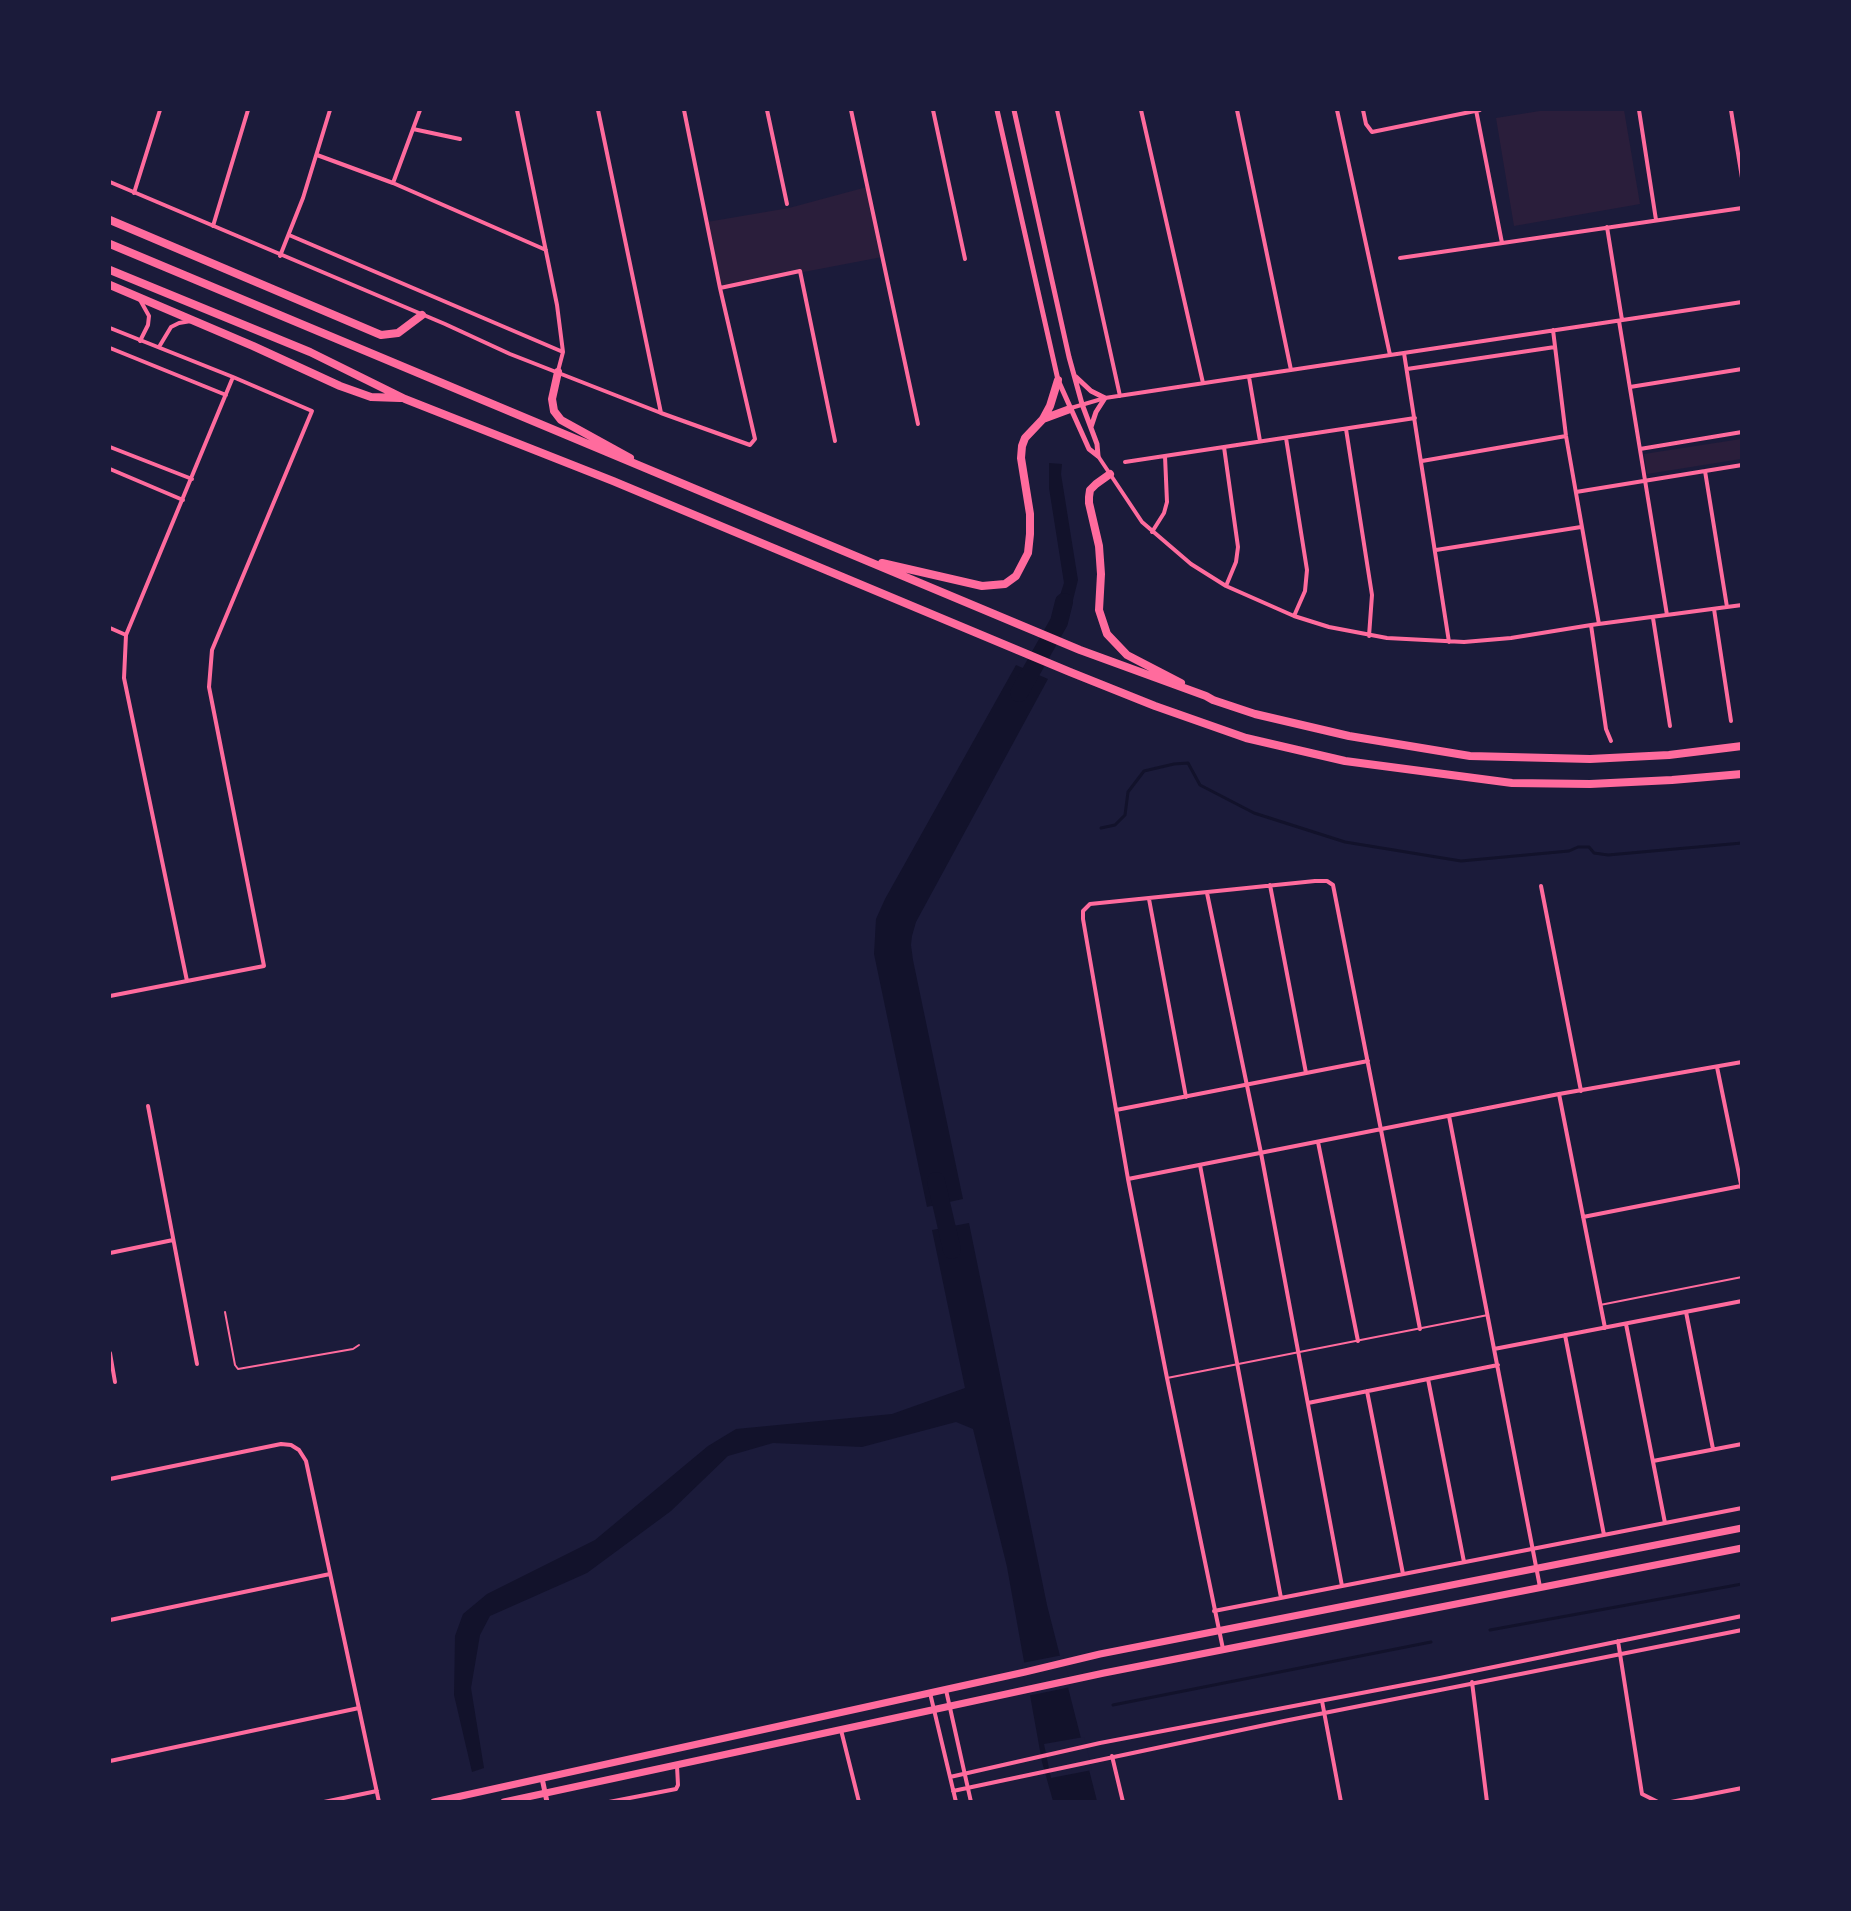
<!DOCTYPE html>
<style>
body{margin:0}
#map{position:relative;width:1851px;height:1911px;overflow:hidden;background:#1b1b3a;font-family:Karla,sans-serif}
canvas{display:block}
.frame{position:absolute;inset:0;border:111px solid #1b1b3a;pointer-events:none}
</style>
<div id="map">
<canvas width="1851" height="1911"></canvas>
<div class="frame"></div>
</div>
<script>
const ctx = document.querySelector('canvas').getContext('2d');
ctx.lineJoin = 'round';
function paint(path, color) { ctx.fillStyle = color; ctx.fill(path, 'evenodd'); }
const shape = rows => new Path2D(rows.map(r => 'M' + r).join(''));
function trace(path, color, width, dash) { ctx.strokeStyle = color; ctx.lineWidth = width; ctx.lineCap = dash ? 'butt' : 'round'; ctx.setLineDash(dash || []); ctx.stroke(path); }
paint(shape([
 [1546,110,1624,110,1640,204,1514,226,1496,118],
 [867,187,882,257,720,288,707,222,789,208],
 [1741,439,1741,459,1647,474,1644,454]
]), '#2a1e3b');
paint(shape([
 [1049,463,1062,464,1061,474,1078,580,1069,616,1063,629,1051,623,1064,583,1049,488],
 [1016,665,1048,679,916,922,912,936,911,945,913,960,963,1199,927,1207,874,954,876,919,885,899],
 [969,1223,1047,1605,1097,1801,1053,1801,1042,1762,1007,1567,973,1429,956,1422,862,1447,773,1443,728,1456,671,1511,587,1573,490,1616,480,1635,471,1688,484,1768,472,1772,454,1695,455,1636,463,1614,487,1594,595,1540,708,1446,736,1429,892,1414,965,1388,932,1230]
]), '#12122b');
paint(shape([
 [1063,1655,1071,1687,1027,1696,1022,1663],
 [1084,1737,1092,1770,1051,1778,1044,1744]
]), '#1b1b3a');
trace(shape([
 [1101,828,1115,825,1125,815,1128,792,1144,771,1174,764,1188,763,1200,785,1254,813,1345,842,1461,861,1569,851,1578,847,1589,847,1594,853,1608,855,1742,843],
 [1490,1630,1742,1584],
 [1113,1705,1431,1642]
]), '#12122b', 3);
trace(shape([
 [1019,693,1059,622,1064,602],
 [936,1181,952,1250]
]), '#12122b', 18);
trace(shape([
 [1600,1305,1742,1277],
 [225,1312,235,1365,238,1369,353,1349,359,1345],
 [1167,1378,1488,1315]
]), '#ff6b9d', 2);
trace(shape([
 [517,110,557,305,563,352,558,371],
 [598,110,661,413],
 [767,110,787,204],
 [851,110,918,424],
 [933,110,965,259],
 [1057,110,1120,396],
 [1141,110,1203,383],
 [1237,110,1291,370],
 [1337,110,1390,355],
 [1363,110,1366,124,1372,132,1480,110],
 [1476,110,1502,243],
 [1639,110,1656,220],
 [1731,110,1742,178],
 [413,129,460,139],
 [317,155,393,183,546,250],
 [110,182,445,324,510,354,661,413,750,445,755,439,720,288,684,110],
 [393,183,420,110],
 [134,193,160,110],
 [213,226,248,110],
 [1607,227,1622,320],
 [289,235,563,352],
 [280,256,303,198,330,110],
 [1400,258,1742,208],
 [720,288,800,271,835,441],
 [139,298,149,316,148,325,140,341],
 [1619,321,1667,615],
 [110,328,233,377,312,411,212,650,209,687,264,966,110,996],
 [1553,330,1566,436,1599,624],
 [159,347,171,327,179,323,191,321],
 [110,348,226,395],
 [1404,353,1449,642],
 [1407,369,1555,347],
 [1249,377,1260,441],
 [1630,387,1742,369],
 [1071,408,1105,398,1742,302],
 [1346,429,1372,595,1369,636],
 [1286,438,1307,570,1305,591,1294,616],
 [110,447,192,479],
 [1224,447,1238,547,1236,562,1226,586],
 [1640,449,1742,432],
 [1098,456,1142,522,1191,564,1226,586,1294,616,1329,627,1387,638,1464,642,1511,638,1591,625,1742,605],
 [1422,461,1566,436],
 [1125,462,1415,418],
 [110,469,183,500],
 [1705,471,1727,607],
 [1576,492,1742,465],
 [1152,532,1164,513,1167,502,1165,456],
 [1436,550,1581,527],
 [1714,609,1731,721],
 [1653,618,1670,726],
 [1591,625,1606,729,1611,741],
 [110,628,126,635],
 [1270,885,1306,1073],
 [1541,886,1581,1091],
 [1207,893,1261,1153,1342,1586],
 [1149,899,1186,1097],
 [187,981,124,678,126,635,233,377],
 [1717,1067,1742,1189],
 [1559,1094,1605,1328],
 [148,1106,197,1364],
 [1116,1110,1368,1061],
 [1449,1116,1540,1587],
 [1318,1142,1358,1341],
 [1200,1165,1281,1598],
 [1128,1179,1559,1094,1742,1062],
 [1583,1217,1741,1186],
 [110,1253,173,1240],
 [1686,1312,1713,1449],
 [1626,1324,1665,1523],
 [1565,1335,1604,1535],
 [1494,1349,1742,1301],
 [110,1353,115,1382],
 [1428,1379,1464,1562],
 [1367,1391,1403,1574],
 [1308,1403,1498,1365],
 [1653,1461,1742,1444],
 [110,1479,281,1444,291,1445,299,1450,306,1461,379,1802],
 [1214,1611,1742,1508],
 [110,1620,330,1574],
 [1618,1641,1642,1794,1658,1802],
 [1223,1649,1167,1378,1128,1179,1083,919,1083,911,1090,904,1315,881,1327,881,1333,885,1420,1329],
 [1472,1682,1487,1802],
 [946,1690,971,1802],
 [930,1693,956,1802],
 [1322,1701,1341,1802],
 [841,1730,859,1802],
 [1112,1756,1123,1802],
 [110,1761,359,1708],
 [950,1777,1100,1743,1440,1678,1742,1616],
 [953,1791,1284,1721,1742,1630],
 [324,1802,377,1791],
 [609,1802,676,1789,678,1785,677,1766],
 [1671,1802,1742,1788]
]), '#ff6b9d', 4);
trace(shape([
 [997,110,1058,380,1089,449,1098,456],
 [1014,110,1069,357,1082,404,1097,444,1098,456],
 [1076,377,1091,391,1105,398,1096,412,1091,427],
 [542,1778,547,1802]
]), '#ff6b9d', 5);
trace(shape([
 [434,1802,1025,1672,1100,1654,1742,1528],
 [504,1802,1104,1673,1742,1548]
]), '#ff6b9d', 7);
trace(shape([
 [110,220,381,335,398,333,422,315],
 [110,244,1080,650,1206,696,1213,700,1255,714,1349,736,1470,756,1590,759,1669,755,1742,746],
 [110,270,310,352,405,399,613,481,1070,672,1155,706,1246,738,1345,761,1512,783,1590,784,1672,780,1742,774],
 [110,285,253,346,340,386,371,397,400,398],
 [558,372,552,399,554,411,561,420,630,458],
 [1043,419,1070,409],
 [1110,474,1096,484,1090,490,1089,497,1089,503,1099,546,1101,574,1099,610,1107,634,1127,655,1181,683],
 [882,563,982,586,1005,584,1016,576,1028,553,1030,534,1030,514,1021,458,1022,446,1025,438,1043,419,1050,406,1058,380]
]), '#ff6b9d', 8);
</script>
